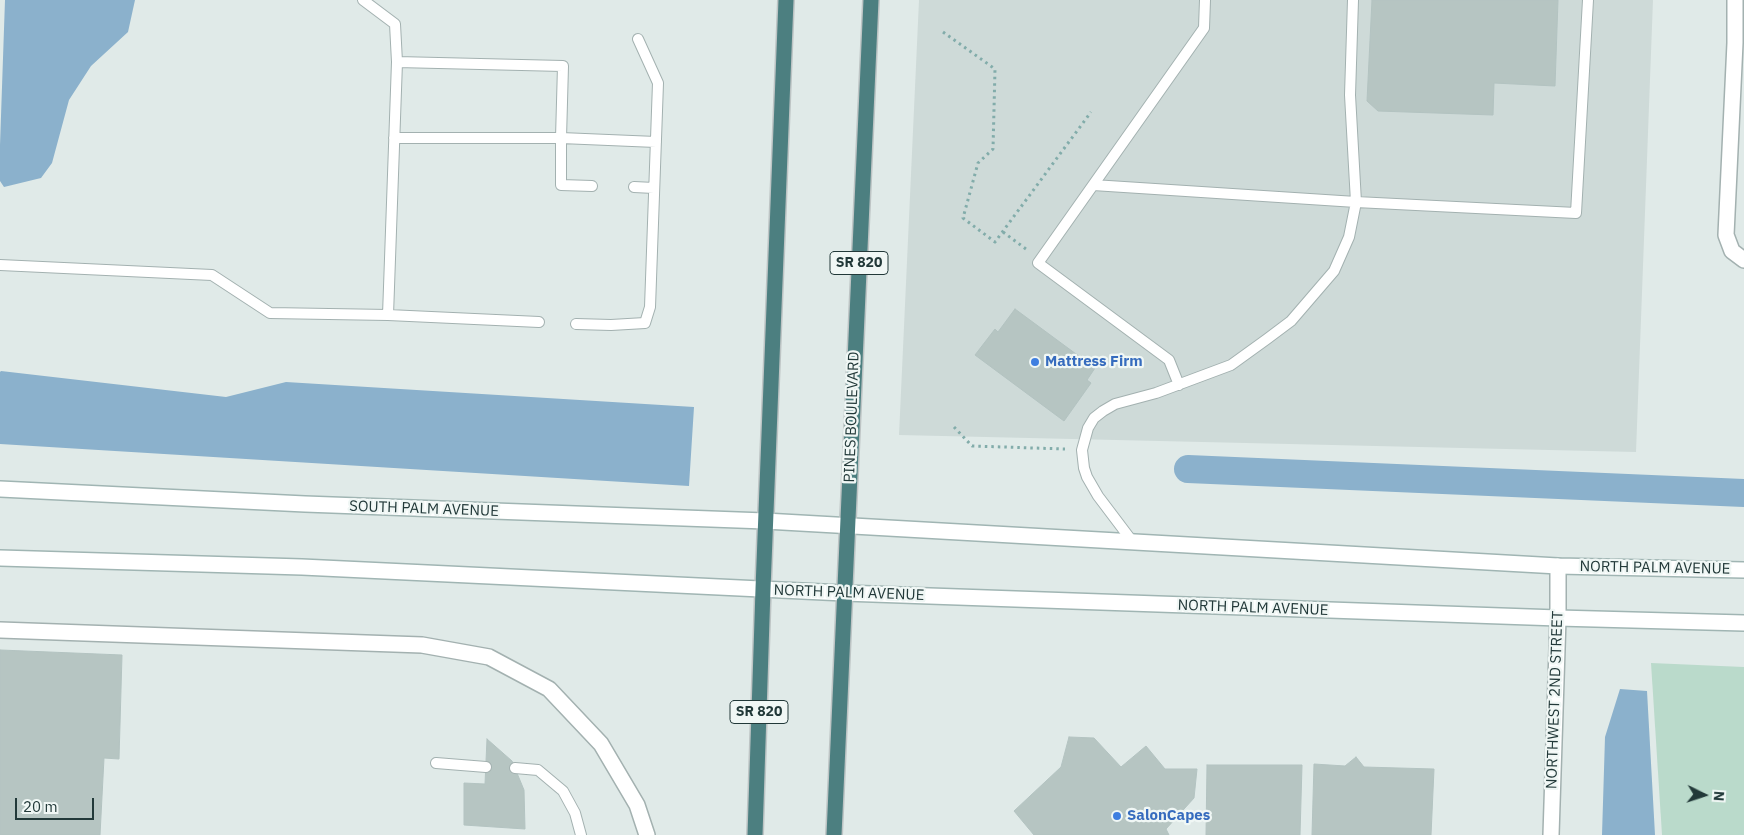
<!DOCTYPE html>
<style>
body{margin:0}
#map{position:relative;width:1744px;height:835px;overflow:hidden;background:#e0eae8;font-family:"IBM Plex Sans",sans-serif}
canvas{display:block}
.north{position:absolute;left:1679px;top:770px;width:50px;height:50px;-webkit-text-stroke:4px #f0f7f5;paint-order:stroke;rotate:94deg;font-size:14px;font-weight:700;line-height:20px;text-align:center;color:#223939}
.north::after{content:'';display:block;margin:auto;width:18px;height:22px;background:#223939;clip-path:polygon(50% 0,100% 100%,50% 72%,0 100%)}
.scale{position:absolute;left:15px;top:798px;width:79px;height:22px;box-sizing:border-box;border:2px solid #223939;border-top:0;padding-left:6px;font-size:15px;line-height:18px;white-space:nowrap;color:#223939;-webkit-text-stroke:4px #f0f7f5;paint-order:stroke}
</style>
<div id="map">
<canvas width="1744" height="835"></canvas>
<div class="north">N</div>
<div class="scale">20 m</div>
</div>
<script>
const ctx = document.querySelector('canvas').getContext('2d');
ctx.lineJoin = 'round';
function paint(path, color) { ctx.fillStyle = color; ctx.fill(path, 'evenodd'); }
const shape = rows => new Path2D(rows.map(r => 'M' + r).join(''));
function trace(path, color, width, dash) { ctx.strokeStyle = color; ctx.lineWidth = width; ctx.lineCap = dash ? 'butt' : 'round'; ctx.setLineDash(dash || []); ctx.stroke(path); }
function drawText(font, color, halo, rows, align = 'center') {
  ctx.font = font + ' "IBM Plex Sans",sans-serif'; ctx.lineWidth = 4.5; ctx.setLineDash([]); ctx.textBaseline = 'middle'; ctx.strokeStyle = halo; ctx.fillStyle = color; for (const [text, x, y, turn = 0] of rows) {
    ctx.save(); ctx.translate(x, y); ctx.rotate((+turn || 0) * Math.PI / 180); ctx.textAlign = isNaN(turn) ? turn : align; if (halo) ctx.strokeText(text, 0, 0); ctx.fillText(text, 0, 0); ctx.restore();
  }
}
paint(shape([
 [919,0,1653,0,1636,452,899,435]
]), '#cedad8');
paint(shape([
 [1651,663,1744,667,1744,835,1662,835]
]), '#badacb');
paint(shape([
 [5,0,135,0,128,32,91,66,69,100,52,163,41,178,4,187,0,181,0,145],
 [1,371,226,397,286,382,694,407,689,486,0,444,0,372],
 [1620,689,1647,691,1655,835,1602,835,1605,737]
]), '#8bb1cc');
trace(shape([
 [1188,469,1744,493]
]), '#8bb1cc', 28);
const building = shape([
 [1372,0,1558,0,1555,86,1494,83,1493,115,1378,111,1367,101,1372,0],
 [1015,309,1095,368,1087,380,1091,383,1064,421,975,355,995,329,998,332,1015,309],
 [0,650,122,655,119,759,104,758,100,835,0,835,0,650],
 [1069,737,1094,738,1121,767,1146,746,1165,769,1197,769,1194,798,1166,829,1169,835,1034,835,1014,811,1061,767,1069,737],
 [487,739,512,761,524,790,525,829,464,825,464,783,485,784,487,739],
 [1356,757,1364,767,1434,769,1431,835,1312,835,1314,764,1345,766,1356,757],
 [1207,765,1302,765,1300,835,1206,835,1207,765]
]);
paint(building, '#b6c5c2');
trace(building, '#b3c3c1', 1);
const service = shape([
 [363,0,395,24,397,62],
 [394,138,561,138,656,142],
 [1093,185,1356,202,1576,213,1588,0],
 [634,187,654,188],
 [0,265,212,275,270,313,388,315,539,322],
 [388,315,397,62,563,66,561,138,561,185,592,186],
 [576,324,611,325,645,323,650,307,658,83,638,39],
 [1179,385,1169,360,1038,263,1204,28,1205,0],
 [1132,541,1098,496,1087,477,1084,468,1082,450,1088,428,1094,418,1103,411,1115,404,1156,393,1231,365,1267,339,1291,321,1334,271,1349,237,1356,202,1350,95,1353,0],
 [436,763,486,767],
 [515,768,538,770,563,791,575,813,581,835]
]);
const minor = shape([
 [1735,0,1735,43,1726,235,1732,251,1744,260],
 [0,630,422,645,489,657,549,689,601,744,637,805,647,835],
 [1551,835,1558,618,1558,566]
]);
const secondary = shape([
 [0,489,305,504,765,521,1558,566,1744,570],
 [0,558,302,567,844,593,1558,618,1744,623]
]);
const trunk = shape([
 [755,835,763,589,786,0],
 [834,835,871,0]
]);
trace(service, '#a3b1b0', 12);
trace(minor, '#a3b1b0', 18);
trace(secondary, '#a0b5b3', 18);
trace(trunk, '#bdc4c4', 18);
trace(shape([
 [943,32,995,69,993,149,978,163,963,218,995,242,1091,112],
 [1003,232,1026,249],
 [954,427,972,446,1065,449]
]), '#82acaa', 3, [2.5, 4]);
trace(service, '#fff', 10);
trace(minor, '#fff', 15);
trace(secondary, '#fff', 15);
trace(trunk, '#4c7f80', 15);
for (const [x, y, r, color] of [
 [1035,362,5,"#3f7fe0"],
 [1117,816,5,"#3f7fe0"]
]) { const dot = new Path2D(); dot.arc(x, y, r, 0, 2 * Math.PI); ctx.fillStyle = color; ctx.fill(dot); trace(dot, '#f0f7f5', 2); }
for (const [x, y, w] of [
 [859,263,58],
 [759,712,58]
]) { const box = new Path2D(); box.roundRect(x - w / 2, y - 11.5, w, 23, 4); ctx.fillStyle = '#f0f7f5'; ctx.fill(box); trace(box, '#223939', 1); }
drawText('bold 14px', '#223939', null, [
 ["SR 820",859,263],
 ["SR 820",759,712]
]);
drawText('bold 15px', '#366cbe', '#f0f7f5', [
 ["Mattress Firm",1045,362],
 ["SalonCapes",1127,816]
], 'left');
drawText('15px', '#223939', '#f0f7f5', [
 ["PINES BOULEVARD",852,417,-88],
 ["SOUTH PALM AVENUE",424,509,2],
 ["NORTH PALM AVENUE",1655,568,1],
 ["NORTH PALM AVENUE",849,593,2],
 ["NORTH PALM AVENUE",1253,608,2],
 ["NORTHWEST 2ND STREET",1555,700,-88]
]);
</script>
